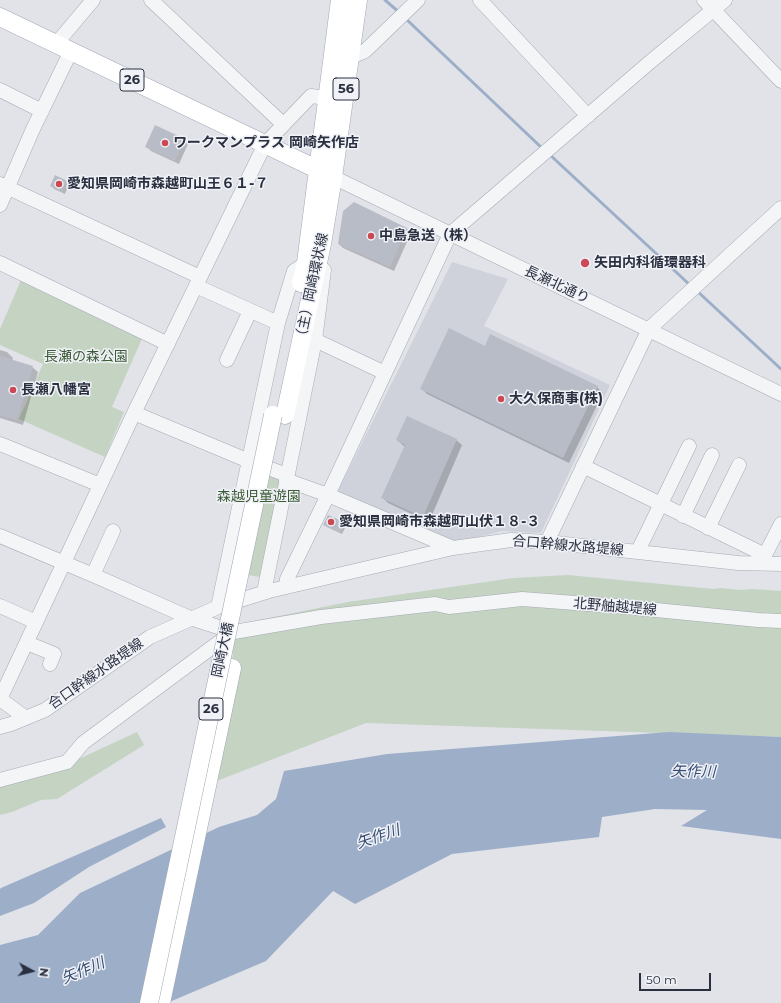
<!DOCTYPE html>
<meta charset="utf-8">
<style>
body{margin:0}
#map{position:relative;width:781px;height:1003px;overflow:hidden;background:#e1e3e9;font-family:Montserrat,sans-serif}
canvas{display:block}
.north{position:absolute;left:12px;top:951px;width:40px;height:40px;-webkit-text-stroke:3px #f0f2f7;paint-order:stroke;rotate:97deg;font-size:11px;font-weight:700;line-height:16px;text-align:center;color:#2a3040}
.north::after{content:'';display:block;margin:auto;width:14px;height:18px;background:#2a3040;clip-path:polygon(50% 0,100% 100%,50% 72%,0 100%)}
.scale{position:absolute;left:639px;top:973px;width:72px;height:18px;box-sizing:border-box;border:2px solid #2a3040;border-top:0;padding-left:5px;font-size:12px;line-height:14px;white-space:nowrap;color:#2a3040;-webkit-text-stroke:3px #f0f2f7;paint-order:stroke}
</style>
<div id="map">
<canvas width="781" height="1003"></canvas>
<div class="north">N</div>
<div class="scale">50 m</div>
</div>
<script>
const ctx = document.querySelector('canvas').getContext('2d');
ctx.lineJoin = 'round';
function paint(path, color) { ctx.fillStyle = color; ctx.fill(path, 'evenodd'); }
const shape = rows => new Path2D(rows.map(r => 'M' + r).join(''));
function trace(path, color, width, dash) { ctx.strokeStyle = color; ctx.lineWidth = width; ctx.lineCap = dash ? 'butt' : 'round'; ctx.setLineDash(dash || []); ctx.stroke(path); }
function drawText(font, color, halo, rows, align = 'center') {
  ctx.font = font + ' Montserrat,"Noto Sans JP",sans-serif'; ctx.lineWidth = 3; ctx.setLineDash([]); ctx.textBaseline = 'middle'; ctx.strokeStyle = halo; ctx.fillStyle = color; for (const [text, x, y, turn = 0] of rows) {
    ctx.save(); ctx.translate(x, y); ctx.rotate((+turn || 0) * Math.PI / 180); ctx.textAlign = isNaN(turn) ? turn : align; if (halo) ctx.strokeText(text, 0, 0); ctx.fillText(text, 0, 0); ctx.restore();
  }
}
paint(shape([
 [452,262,508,279,484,326,610,385,541,533,502,531,453,544,337,493]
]), '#cfd2db');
paint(shape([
 [21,280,144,334,112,407,124,412,105,457,19,419,43,364,0,345,0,329],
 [248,467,282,478,260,577,225,571],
 [568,575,713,589,721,588,739,590,752,589,781,591,781,737,366,723,209,784,232,668,234,632,239,624,348,602,513,578],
 [137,732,144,745,57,799,41,800,12,812,0,815,0,782,68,764]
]), '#c5d3c2');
paint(shape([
 [669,732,781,737,781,839,681,826,707,810,655,809,602,817,599,837,452,854,355,904,333,891,266,961,167,1003,0,1003,0,945,38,935,80,893,219,827,257,815,276,799,284,771,387,754],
 [161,818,166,827,89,867,34,903,0,916,0,889,1,888]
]), '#9dafc8');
paint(shape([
 [184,140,188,144,179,164,151,151,146,146],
 [56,177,67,182,69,184,65,194,54,189,52,186],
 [354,204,407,229,411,233,394,271,343,248,339,244],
 [485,347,597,387,603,393,569,463,427,394,421,388],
 [0,350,7,352,13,358,12,361,32,367,38,372,23,425,0,418],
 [397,440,456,440,462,445,429,522,388,503,382,497,405,447],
 [328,516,344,523,346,526,342,534,327,527,324,524]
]), '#0003');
trace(shape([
 [385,0,400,13],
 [405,18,543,149],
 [549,154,690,285],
 [696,290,781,369]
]), '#9dafc8', 3);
paint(shape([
 [155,125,185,139,175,161,145,147],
 [55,175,67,181,62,192,50,186],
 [354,202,407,228,390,267,338,244,343,211],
 [449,328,485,346,490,334,598,386,563,458,420,389],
 [0,356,33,366,17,420,0,415],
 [407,416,457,439,423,517,381,498,405,445,396,440],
 [328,515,344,522,340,532,323,525]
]), '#b8bcc6');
const minor = shape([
 [151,0,283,124],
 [480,0,588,116],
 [704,0,781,81],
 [56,44,93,0],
 [351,57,365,51,418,0],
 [0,90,42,111],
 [333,177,781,394],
 [0,184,200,277],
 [0,205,33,129,71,51],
 [0,263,168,344],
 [196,286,278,323],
 [315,340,385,373],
 [227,360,250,311],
 [134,413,249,461,287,475],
 [0,444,100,485],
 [583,466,765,555],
 [286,480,328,495,453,548],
 [683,516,712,455],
 [708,528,739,465],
 [0,536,93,575,190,618,234,632,321,617,435,604,449,607,522,599,615,606,758,620,781,621],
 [547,542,649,329,781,208],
 [638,551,689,446],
 [764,563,765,555,781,524],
 [93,575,113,531],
 [286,587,287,579,328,495,450,234,650,62,725,0],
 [264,592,315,340,324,270],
 [0,606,36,622],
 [218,607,278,323,294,271,306,263],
 [27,643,54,654,50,664],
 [0,699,134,413,265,144,311,96,327,98],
 [0,699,26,718],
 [0,727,11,724,45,710,150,637,218,607,269,591,453,548,511,540,547,542,738,563,781,564],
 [0,780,67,762,83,743,230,634]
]);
const major = shape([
 [0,17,327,174],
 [301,283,306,263,340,0],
 [285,415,322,244,333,177,358,0],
 [161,1003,232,668]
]);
trace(minor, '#a6aab3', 15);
trace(major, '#a0a7b4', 19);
trace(minor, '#f3f5f7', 14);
trace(major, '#fff', 18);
const majorBridge = shape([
 [149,1003,273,415]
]);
trace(majorBridge, '#a0a7b4', 19, []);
trace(majorBridge, '#fff', 18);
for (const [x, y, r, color] of [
 [165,143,4,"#cb4955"],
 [59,184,4,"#cb4955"],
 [371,236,4,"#cb4955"],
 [585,263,5,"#cb4955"],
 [13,390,4,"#cb4955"],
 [501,399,4,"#cb4955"],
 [331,522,4,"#cb4955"]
]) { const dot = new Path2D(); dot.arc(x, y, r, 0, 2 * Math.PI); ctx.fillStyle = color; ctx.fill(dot); trace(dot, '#f0f2f7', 1.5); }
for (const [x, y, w] of [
 [132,80,24],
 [346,89,26],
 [211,709,24]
]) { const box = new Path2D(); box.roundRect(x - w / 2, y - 11, w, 22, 3); ctx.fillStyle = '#f0f2f7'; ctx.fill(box); trace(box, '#2a3040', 1); }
drawText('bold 13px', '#2a3040', null, [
 ["26",132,80],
 ["56",346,89],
 ["26",211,709]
]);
drawText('bold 14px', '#2a3040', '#f0f2f7', [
 ["ワークマンプラス 岡崎矢作店",173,143],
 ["愛知県岡崎市森越町山王６１‐７",67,184],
 ["中島急送（株）",379,236],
 ["矢田内科循環器科",594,263],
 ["長瀬八幡宮",21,390],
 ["大久保商事(株)",509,399],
 ["愛知県岡崎市森越町山伏１８‐３",339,522]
], 'left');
drawText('14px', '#2a3040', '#f0f2f7', [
 ["長瀬北通り",557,285,25],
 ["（主）岡崎環状線",312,288,-78],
 ["合口幹線水路堤線",568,546,5],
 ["北野舳越堤線",615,607,5],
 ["岡崎大橋",223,650,-78],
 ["合口幹線水路堤線",96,674,-35]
]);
drawText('14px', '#3c5c37', '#f0f2f7', [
 ["長瀬の森公園",86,357],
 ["森越児童遊園",259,497]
]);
drawText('italic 15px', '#354d73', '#f0f2f7', [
 ["矢作川",693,772,1],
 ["矢作川",378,837,-19],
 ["矢作川",83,971,-23]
]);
</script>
